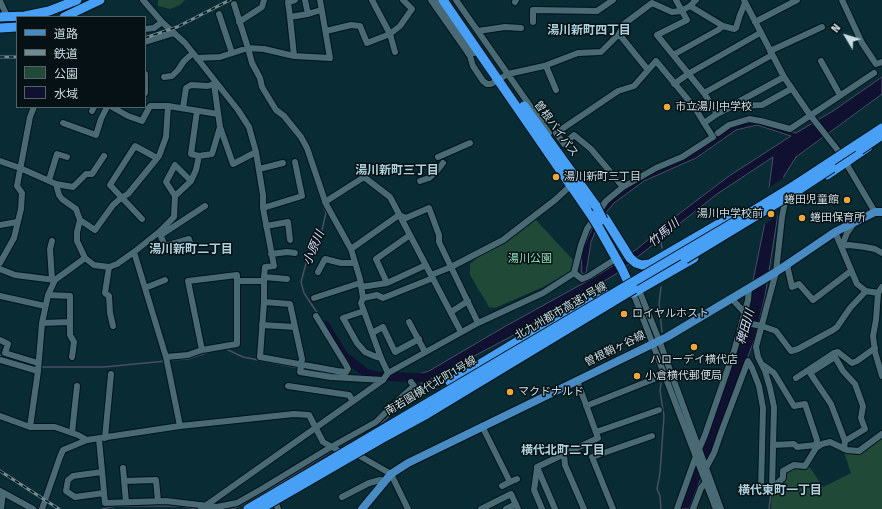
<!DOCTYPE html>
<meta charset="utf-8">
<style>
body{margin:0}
#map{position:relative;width:882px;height:509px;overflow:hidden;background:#092b34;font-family:"Fira Sans","Noto Sans JP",sans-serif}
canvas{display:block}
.legend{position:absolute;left:16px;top:16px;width:130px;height:92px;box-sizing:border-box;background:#051115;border:1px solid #546367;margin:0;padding:5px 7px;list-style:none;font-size:12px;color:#cbdde3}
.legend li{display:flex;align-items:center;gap:8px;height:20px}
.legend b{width:20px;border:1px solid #546367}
.north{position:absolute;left:826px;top:16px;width:40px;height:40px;-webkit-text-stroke:3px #051115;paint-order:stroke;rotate:308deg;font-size:11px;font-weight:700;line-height:16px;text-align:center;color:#cbdde3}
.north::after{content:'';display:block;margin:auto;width:14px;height:18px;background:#cbdde3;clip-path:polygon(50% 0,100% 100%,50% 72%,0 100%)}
</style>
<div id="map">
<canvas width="882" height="509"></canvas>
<ul class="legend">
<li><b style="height:5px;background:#488ac2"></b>道路</li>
<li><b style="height:5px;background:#728b93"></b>鉄道</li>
<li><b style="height:11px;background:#204a37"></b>公園</li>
<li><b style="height:11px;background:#101030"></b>水域</li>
</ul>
<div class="north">N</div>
</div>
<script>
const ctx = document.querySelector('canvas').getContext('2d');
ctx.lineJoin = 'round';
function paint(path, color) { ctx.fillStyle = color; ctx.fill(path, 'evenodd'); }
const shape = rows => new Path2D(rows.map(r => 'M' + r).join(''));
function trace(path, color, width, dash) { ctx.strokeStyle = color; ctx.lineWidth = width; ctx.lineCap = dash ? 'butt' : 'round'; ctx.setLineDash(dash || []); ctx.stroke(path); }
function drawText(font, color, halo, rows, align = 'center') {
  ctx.font = font + ' "Fira Sans","Noto Sans JP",sans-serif'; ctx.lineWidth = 3; ctx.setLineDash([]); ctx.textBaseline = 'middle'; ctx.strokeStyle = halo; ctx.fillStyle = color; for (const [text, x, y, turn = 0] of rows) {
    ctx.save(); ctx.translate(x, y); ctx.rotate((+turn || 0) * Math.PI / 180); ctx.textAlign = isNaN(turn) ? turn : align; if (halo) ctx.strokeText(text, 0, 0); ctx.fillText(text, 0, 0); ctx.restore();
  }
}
paint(shape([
 [158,0,185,0,180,5,170,9,158,6],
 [535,219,574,261,571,271,543,287,495,308,489,307,470,275,470,264,485,251],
 [882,435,882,509,771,509,772,489,784,472,794,466,809,466,823,487,851,473,844,452,859,453]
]), '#204a37');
const water = shape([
 [882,77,882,94,796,157,784,176,765,296,755,338,689,509,680,509,732,366,742,334,764,227,773,157,717,194,616,274,510,337,427,381,422,382,414,378,416,375,429,371,504,327,591,279,611,267,637,249,680,213,729,176,791,136,757,125,736,130,696,158,644,181,614,203,600,220,591,242,586,273,582,274,581,253,597,218,611,200,641,178,699,150,730,127,746,122,757,122,796,133,833,111,882,77]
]);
paint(water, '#101030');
trace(water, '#484e66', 1);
paint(shape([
 [785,177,780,214,762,226,767,189]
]), '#092b34');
trace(shape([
 [230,0,232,6],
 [287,125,299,139],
 [315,181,326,213,322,230,307,260,301,282,304,293,318,314],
 [660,238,662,248],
 [661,287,659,304,662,332],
 [224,348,243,357,299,368],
 [0,355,36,367],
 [169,360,188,359,212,351],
 [40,367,104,367,166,361],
 [303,369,338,375],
 [770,373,771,383],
 [356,376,368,374],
 [338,447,385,420,418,388,423,382],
 [102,509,116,506,181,506,196,509],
 [231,509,235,508,275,486,333,450],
 [661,509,660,496,657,489,660,473,664,416,660,391,661,383],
 [769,509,771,492]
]), '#484e66', 1.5);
trace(shape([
 [325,325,344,356,366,373,377,376,426,378]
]), '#101030', 9);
const minor = shape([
 [143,0,162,22,185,43,197,58,238,110,249,127,256,152,263,195,263,208,274,266,265,267,264,277],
 [305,0,308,14],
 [431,0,466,50,470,56,473,66,483,81,487,84,491,84,508,74,544,66,578,53,601,52,619,34,624,24,652,3,672,12,681,11,690,6,696,0],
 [437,0,474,53],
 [456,0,549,133],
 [676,0,687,20,657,35,704,93,717,114],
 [744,0,784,77,810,115,840,153,875,212],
 [842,0,862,43,876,64,882,62],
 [0,1,8,18],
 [515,2,516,0],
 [234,4,248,48,252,63,260,78,262,87,276,110,284,116,301,137,307,148,326,204,351,249,360,279,363,298,361,303,381,358,388,373],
 [219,14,232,53],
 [290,17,288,2,295,0],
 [239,22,259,9,262,7,264,0],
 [533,22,533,10,597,11,613,0],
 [755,22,797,0],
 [723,26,734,29,736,28,740,15,745,3],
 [145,29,154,28,162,22],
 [326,31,351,25,360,26,367,43,390,34,372,0],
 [478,31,505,27,521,28],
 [619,34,648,70],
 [145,42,174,33],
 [770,51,822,27],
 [395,52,390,34,400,26,412,9,403,0],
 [673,55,718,30,723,26,690,6],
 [294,56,290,17,308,14,321,10],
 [197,58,220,57,248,48,264,49,294,56,330,58,320,0],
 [821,61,840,95],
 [546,66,556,90],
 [145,74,145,93],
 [164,77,172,76,178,70,184,61,193,53],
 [215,81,214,84,220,127,233,164,256,152],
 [674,84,688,74,760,33],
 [704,93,772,55],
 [733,106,740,101,784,77],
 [112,107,128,116,142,121,150,106,168,106,218,114],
 [183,108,186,88,191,85,208,86,214,84],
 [92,111,94,107],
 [197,111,191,154,199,156],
 [63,123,96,135,101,119,107,107],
 [718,133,729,125,749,119,761,121,790,129,874,73],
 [438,157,470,143],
 [0,161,20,168,56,184,59,195,62,199,76,209,80,220,77,232,77,241,85,258,94,265,109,267,117,264,134,252,159,232,174,217,175,196,191,181,196,170,199,156,212,154,220,127],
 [259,169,283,163],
 [49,180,57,154,67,157],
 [420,181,429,178,436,172,443,163],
 [56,184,73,187,86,174,92,174,104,156],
 [623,187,591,149,574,135,564,144,556,133,618,91,634,86,656,61,695,108,704,123,717,114,733,106,762,105,791,89],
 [175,196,166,182,175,165,191,181],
 [325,202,364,177,390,197,431,275],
 [263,208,302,196,295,162],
 [142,219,110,185,135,146,157,158],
 [80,220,95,230,113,205,121,198,128,194,159,156,166,137,168,106],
 [0,225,17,222],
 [266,226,288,222,290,240],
 [159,232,165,246,189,239,191,246],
 [835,232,857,284,866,291,878,293],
 [161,235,205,206],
 [52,241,50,249,52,280],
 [842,246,849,245,865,247,875,249,882,253],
 [842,246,847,233,854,223],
 [351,249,399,215,406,218,429,208,439,235,439,242,478,323],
 [134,252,166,357,180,426],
 [271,254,287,252,295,253],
 [0,263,14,238,21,209,22,193,17,186,30,117,34,107],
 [787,265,792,287,799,284,813,300,851,271],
 [109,267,105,293,109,296,110,313,113,326],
 [0,269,15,275,55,280],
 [318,272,325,259,341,263,355,263],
 [574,273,581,245,587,229,606,201,623,187,656,168,682,157,713,137,704,123],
 [287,279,264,277,264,302,290,304,302,359,300,372,331,377,383,380],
 [387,283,376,259,410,235],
 [361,287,387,283,426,265],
 [882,287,878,293,876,320,873,336,875,352,882,376],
 [145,288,165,280],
 [639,290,659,340,721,509],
 [48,295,70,296,70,335,74,342,72,357],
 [630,295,633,293,637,303,716,509],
 [0,296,45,306],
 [314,298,360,283],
 [363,298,377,295,383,298,433,278],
 [732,299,745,313],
 [264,302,260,357,337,371,346,372,348,369,346,365,316,316],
 [364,311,343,318,357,343,365,352,374,356,381,358],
 [451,312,468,301],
 [409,322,425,352],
 [742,322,762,326,776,331,791,351,798,349,833,330,837,327,850,308,866,291],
 [42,323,70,322],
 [262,325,295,327],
 [461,332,431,275,451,267,503,240,555,200,568,188],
 [372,333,383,327,395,352,419,339],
 [0,340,8,344,5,353,38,363],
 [202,350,237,344,237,281],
 [166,357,188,355,202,350,188,281,237,275,237,281,264,281],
 [0,360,38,371],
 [763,365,774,373,794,406,805,404,817,440,816,445],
 [796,378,834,353,838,352,852,363,857,361,875,348],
 [288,386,349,395,353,401],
 [586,406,664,375],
 [0,416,30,427,55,427,78,435,87,440],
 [482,426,510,482,517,479],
 [30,427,38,371,42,323,48,295,55,280,85,258],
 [596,432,659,410],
 [72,433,77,386],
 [105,438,111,374],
 [99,439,105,503,166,501,217,507,237,503,260,490,331,447,376,422,396,402,414,386,411,382],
 [773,445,794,444,797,447,816,445,816,448],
 [844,449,845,441,865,429,861,418,863,406,855,384,843,371,835,357,810,373,831,404,845,441],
 [564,454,565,465,584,509],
 [123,468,126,502],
 [706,468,714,453,722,430,748,361,752,368,759,386,763,408,761,489,772,488,774,407,770,388,765,371,758,357,756,347,776,272,782,217,785,202],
 [537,469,534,490,542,509],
 [102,472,73,476,68,480,66,491,75,497,104,493],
 [124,481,156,480,158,501],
 [502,486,510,482],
 [772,488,783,478,783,471,794,465,805,466,816,448,822,444,830,442,847,450,859,451,882,434],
 [0,491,33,509],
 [342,497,369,483,380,480,385,481],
 [275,501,278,509],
 [1,509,3,493],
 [42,509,60,457,63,450,87,440,180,426,294,414,309,415,323,442,341,452,358,455,391,474,408,509],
 [201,509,383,380,388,373,478,323,543,293,574,273,582,279,589,276,617,258],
 [481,509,511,494,518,509],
 [506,509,516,504],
 [555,509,537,467,598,438,577,380],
 [613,509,592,457,652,436],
 [677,509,696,456,705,435,735,348,748,300,749,288],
 [693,509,701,488,706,482]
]);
const major = shape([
 [362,509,391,474,408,463,667,337,776,272,835,232,875,212,882,212]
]);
const highway = shape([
 [443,0,591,215],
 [0,17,25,16,49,11,77,0],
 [64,17,100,0],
 [0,28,17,27],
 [524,106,596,206],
 [827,175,868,147],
 [605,218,630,258,636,263,642,265,650,264,717,225,738,216],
 [599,228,622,269,633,293,694,258],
 [450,382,556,318,605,294]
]);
trace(minor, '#001219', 8);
trace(major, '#001219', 10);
trace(highway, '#001219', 11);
trace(minor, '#496a75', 6);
trace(major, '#488ac2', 8);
trace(highway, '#47a0f5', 9);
const rail = shape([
 [145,38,177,27,230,0],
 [0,57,17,57],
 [0,471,59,509]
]);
trace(rail, '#728b93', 3);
trace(rail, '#051115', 1.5, [4.5]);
const highwayBridge = shape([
 [860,150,882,135],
 [596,206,603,220],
 [591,215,599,228],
 [685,259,797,191,832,168],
 [248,509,740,219,795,185,882,128],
 [260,509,381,439,427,414,634,289]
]);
trace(highwayBridge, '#001219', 11, []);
trace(highwayBridge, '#47a0f5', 9);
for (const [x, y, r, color] of [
 [667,107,4,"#eda83c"],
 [556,177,4,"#eda83c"],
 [847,200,4,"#eda83c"],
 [771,214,4,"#eda83c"],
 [802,218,4,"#eda83c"],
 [624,314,4,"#eda83c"],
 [694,347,4,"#eda83c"],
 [637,376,4,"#eda83c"],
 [510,392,4,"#eda83c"]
]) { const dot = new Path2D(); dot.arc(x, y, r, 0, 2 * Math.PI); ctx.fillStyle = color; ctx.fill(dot); trace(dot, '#051115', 1.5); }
drawText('11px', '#cbdde3', '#051115', [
 ["市立湯川中学校",675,107],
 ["湯川新町三丁目",564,177],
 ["蜷田児童館",839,200,"right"],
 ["湯川中学校前",763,214,"right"],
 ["蜷田保育所",810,218],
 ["ロイヤルホスト",632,314],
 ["ハローデイ横代店",694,360,"center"],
 ["小倉横代郵便局",645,376],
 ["マクドナルド",518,392]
], 'left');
drawText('11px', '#cbdde3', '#051115', [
 ["曽根バイパス",556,129,54],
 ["北九州都市高速1号線",561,311,-30],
 ["曽根鞘ヶ谷線",615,349,-26],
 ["南若園横代北町1号線",431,386,-31]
]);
drawText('11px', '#94e0bb', '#051115', [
 ["湯川公園",530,259]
]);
drawText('bold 12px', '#add0dc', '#051115', [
 ["湯川新町四丁目",589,31],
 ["湯川新町三丁目",397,171],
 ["湯川新町二丁目",191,250],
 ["横代北町二丁目",563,451],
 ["横代東町一丁目",780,491]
]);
drawText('italic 12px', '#d7dbf6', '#051115', [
 ["竹馬川",664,233,-40],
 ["小原川",314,248,-67],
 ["稗田川",746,327,-74]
]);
</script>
